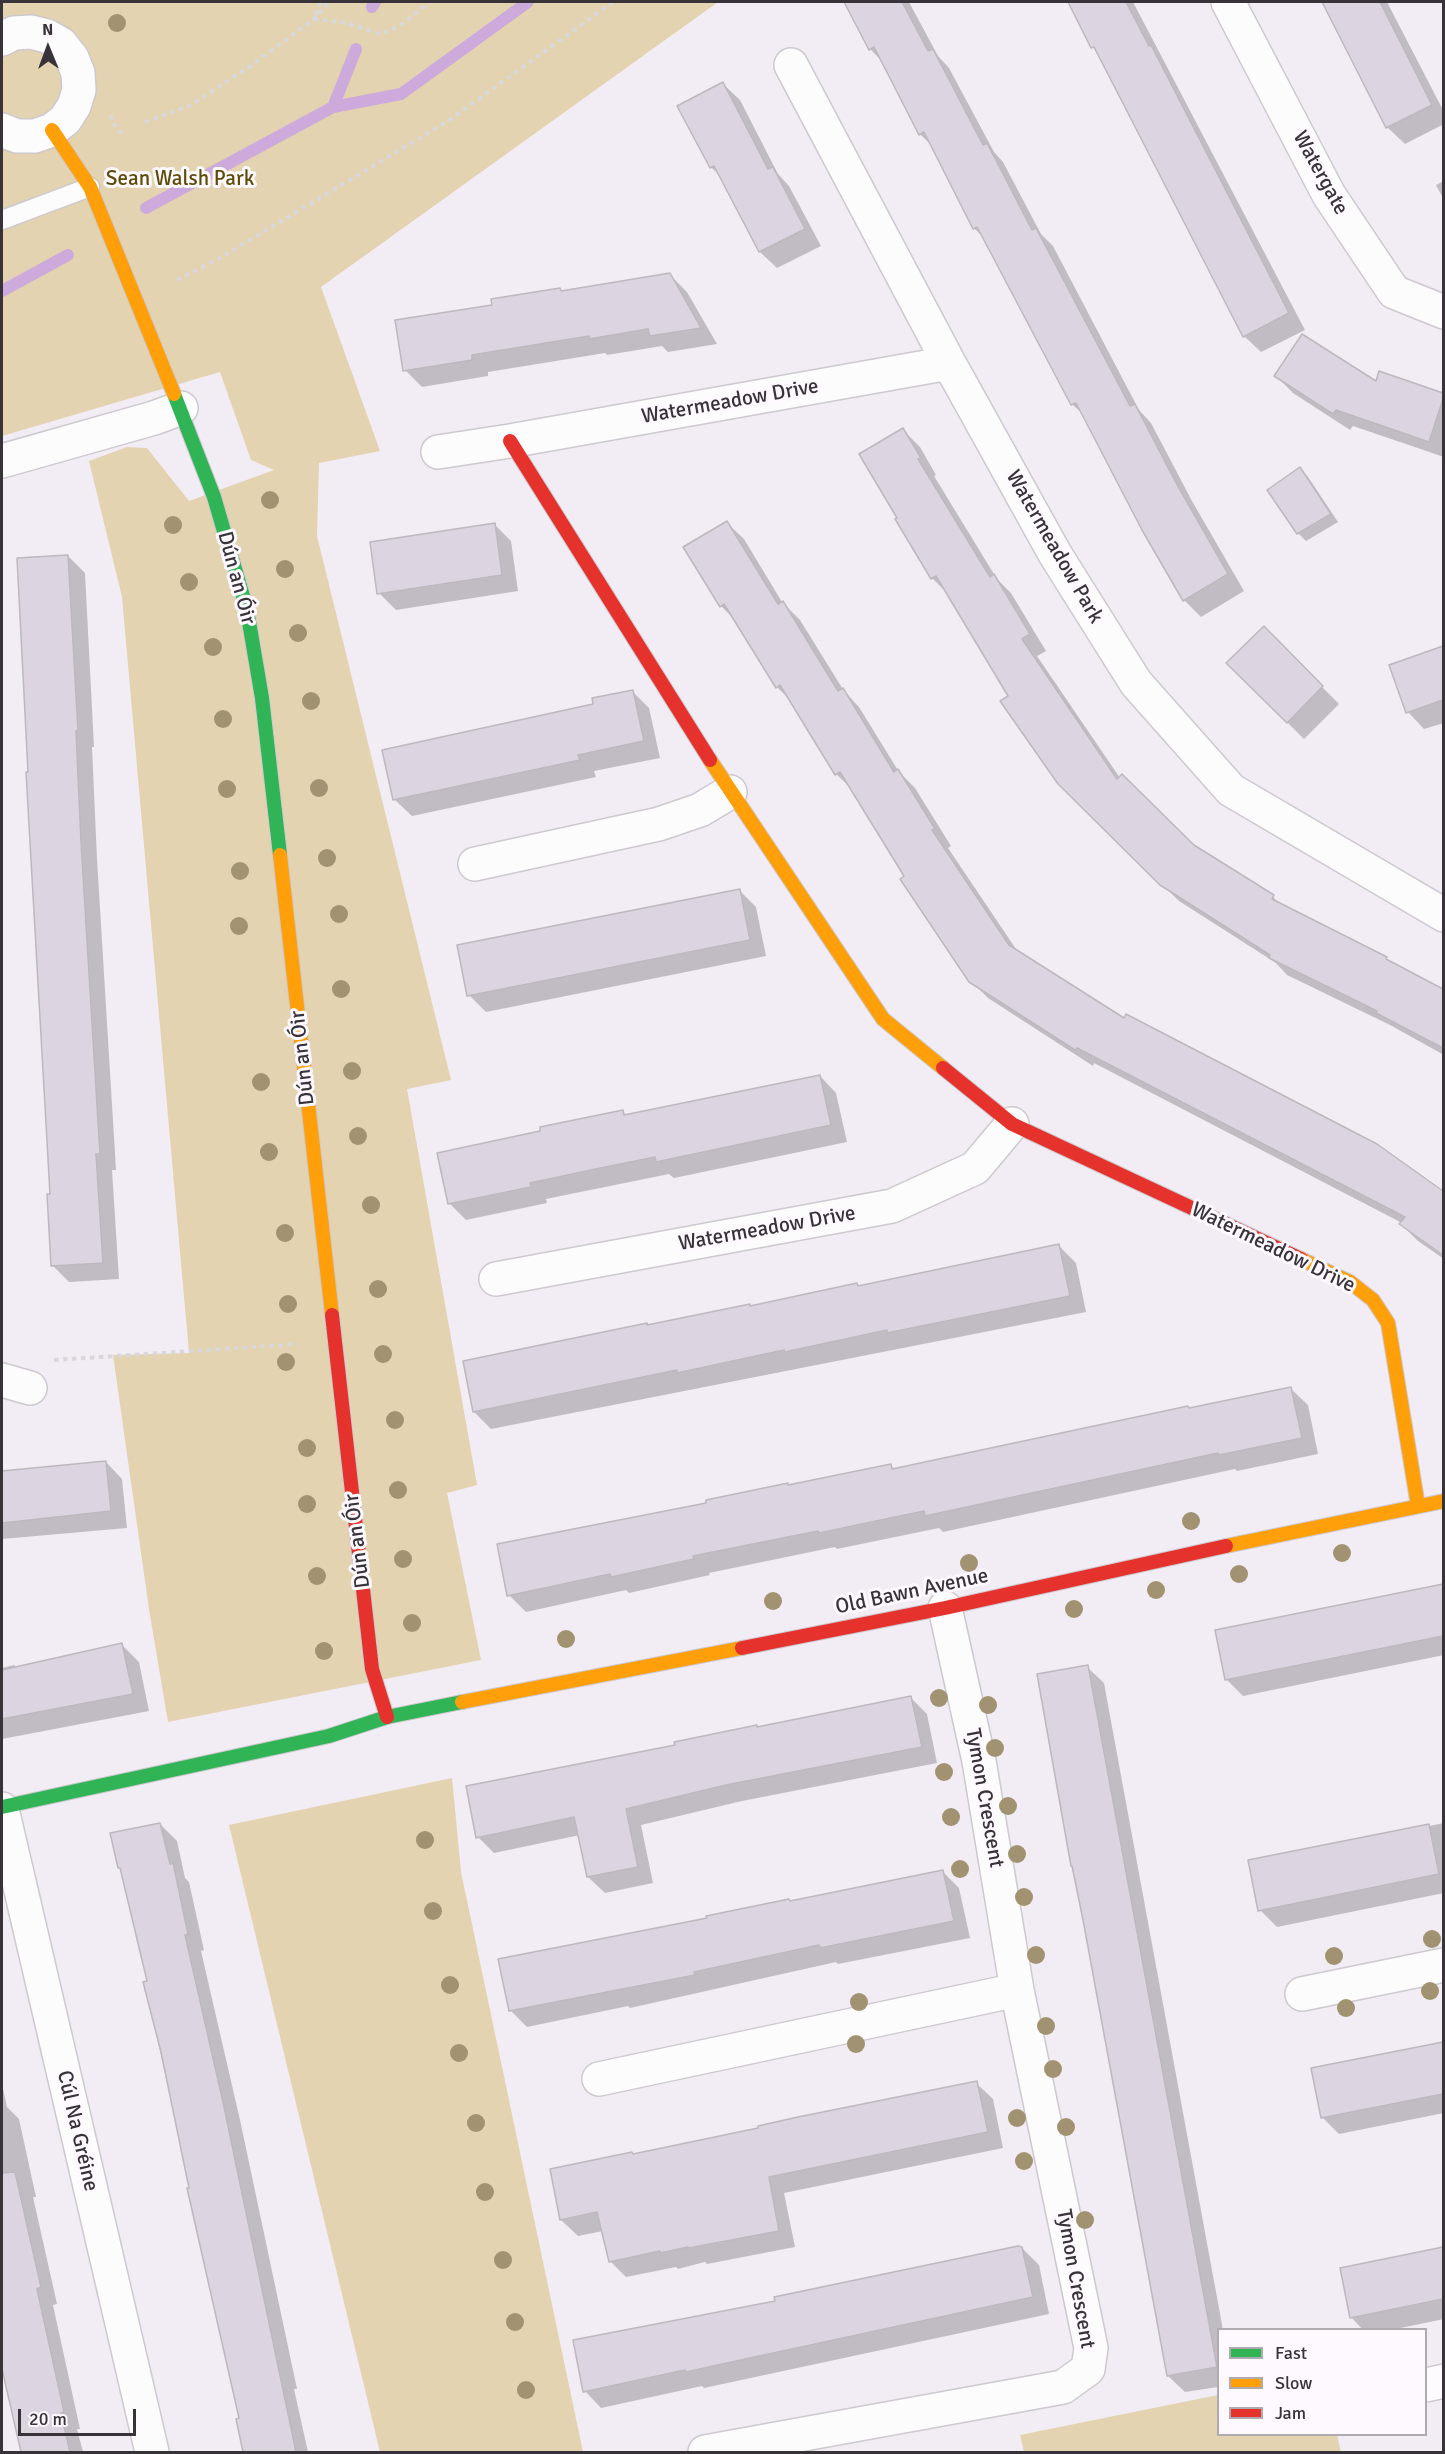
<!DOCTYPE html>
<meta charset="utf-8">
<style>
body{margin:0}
#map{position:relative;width:1445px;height:2454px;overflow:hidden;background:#f2ecf4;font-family:Signika,sans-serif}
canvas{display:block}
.frame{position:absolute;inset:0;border:3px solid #373339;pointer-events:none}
.legend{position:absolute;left:1217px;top:2328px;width:210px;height:108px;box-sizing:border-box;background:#fdf9ff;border:2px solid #aeaab0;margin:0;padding:8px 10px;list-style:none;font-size:18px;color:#373339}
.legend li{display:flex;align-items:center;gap:12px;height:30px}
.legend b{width:30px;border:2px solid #aeaab0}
.north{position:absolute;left:18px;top:18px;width:60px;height:60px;-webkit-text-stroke:4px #fdf9ff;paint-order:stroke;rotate:359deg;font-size:16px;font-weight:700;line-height:24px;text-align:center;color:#373339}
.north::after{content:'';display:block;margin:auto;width:21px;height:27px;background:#373339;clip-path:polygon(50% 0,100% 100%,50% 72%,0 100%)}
.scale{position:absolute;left:18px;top:2409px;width:118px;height:27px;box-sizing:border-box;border:3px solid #373339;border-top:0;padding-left:8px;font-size:18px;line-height:21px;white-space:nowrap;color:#373339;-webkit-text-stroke:4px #fdf9ff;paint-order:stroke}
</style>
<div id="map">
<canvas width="1445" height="2454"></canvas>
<div class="frame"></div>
<ul class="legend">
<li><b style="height:8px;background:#30b455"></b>Fast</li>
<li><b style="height:8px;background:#ff9f0a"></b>Slow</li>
<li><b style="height:8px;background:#e5322d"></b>Jam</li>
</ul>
<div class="north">N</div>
<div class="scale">20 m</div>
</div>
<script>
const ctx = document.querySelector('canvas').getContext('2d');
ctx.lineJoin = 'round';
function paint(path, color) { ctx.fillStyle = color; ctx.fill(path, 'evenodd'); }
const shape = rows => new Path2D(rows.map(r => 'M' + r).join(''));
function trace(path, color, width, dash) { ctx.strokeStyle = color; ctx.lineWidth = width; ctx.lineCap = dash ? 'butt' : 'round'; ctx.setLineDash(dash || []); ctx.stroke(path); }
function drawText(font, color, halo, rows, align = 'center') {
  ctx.font = font + ' Signika,sans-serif'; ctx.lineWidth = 6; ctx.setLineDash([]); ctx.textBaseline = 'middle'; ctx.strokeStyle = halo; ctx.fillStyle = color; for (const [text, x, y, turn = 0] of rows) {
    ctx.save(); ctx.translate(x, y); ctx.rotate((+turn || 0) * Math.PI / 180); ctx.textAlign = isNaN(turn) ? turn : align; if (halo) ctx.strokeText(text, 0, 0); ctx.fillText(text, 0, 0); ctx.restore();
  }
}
paint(shape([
 [2,2,718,2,321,287,380,451,319,463,317,536,451,1080,407,1089,477,1485,447,1493,481,1660,168,1722,149,1609,113,1355,189,1353,122,597,89,461,127,447,147,448,189,501,274,470,251,460,220,372,2,436],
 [452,1778,461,1872,583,2452,380,2452,229,1825],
 [1218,2395,1218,2434,1337,2435,1341,2452,1024,2452,1020,2435]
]), '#e4d3b0');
paint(shape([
 [846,2,909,2,938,56,949,68,994,152,1003,162,1041,234,1053,246,1139,410,1151,423,1192,501,1244,591,1201,617,1184,600,1085,416,1072,404,985,239,974,228,932,146,920,134,884,63,870,49],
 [1070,2,1133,2,1305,330,1261,352,1244,336],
 [1327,2,1387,2,1444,112,1444,124,1405,144,1388,128,1325,5,1328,4],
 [723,84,740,100,778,174,789,186,821,246,777,268,760,252,723,179,711,167],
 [1444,181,1444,200,1436,185],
 [670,275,687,292,717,344,668,352,662,346,607,355,605,353,488,372,488,376,422,387,405,370,494,306],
 [1380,372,1444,394,1444,457,1353,426,1350,430,1293,393,1276,376,1377,383],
 [903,430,920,447,936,475,934,476,997,579,1011,593,1046,651,1037,656,1120,778,1193,846,1273,897,1282,906,1386,958,1391,963,1444,991,1444,1055,1390,1025,1287,975,1276,963,1179,901,1059,783,948,594,932,578,899,518],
 [1299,469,1308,477,1338,522,1306,541,1298,533],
 [727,523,744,539,782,602,800,620,844,691,859,707,899,772,915,788,951,846,948,848,1018,952,1124,1020,1377,1145,1444,1193,1444,1259,1418,1241,1401,1224,1402,1223,1094,1063,1093,1066,988,998,971,981,854,791,836,774,792,702,777,687,737,622,721,606],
 [494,524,511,541,518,591,396,610,379,593],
 [68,556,85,573,94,747,92,747,97,859,116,1170,112,1170,119,1279,69,1282,52,1265,51,1195],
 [1264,629,1339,704,1304,739,1228,663],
 [1444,648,1444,723,1424,729,1408,712,1391,666],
 [632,691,649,708,660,758,594,771,596,777,412,816,395,800,595,705],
 [739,890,756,907,766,956,486,1012,469,995],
 [820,1076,836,1093,847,1142,674,1178,669,1174,546,1199,547,1203,466,1220,449,1203,542,1132,622,1111,627,1116],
 [1059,1246,1076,1263,1086,1312,491,1429,474,1412,464,1362,859,1287],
 [1291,1389,1308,1405,1318,1454,1237,1471,1235,1469,943,1532,939,1528,837,1549,835,1547,709,1573,710,1575,629,1593,626,1590,526,1612,509,1595,789,1487,891,1466,895,1470],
 [106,1462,122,1479,127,1528,2,1539,2,1472],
 [1444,1586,1444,1655,1243,1696,1226,1679,1216,1631],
 [122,1645,139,1662,149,1711,2,1739,2,1668,14,1665,17,1668],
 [1087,1667,1104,1683,1223,2330,1218,2330,1218,2387,1185,2392,1168,2376,1039,1676],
 [911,1698,927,1714,937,1763,742,1801,641,1825,653,1883,605,1893,588,1877,580,1835,494,1853,478,1837,758,1728],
 [1444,1823,1444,1893,1277,1927,1260,1910,1250,1862],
 [160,1824,177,1841,185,1878,189,1882,204,1950,201,1951,240,2120,297,2389,294,2389,308,2452,245,2452,238,2420,241,2420,145,1983,148,1982,123,1871,119,1868],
 [942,1871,959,1888,970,1938,838,1964,836,1962,630,2008,628,2006,527,2027,510,2010,791,1903],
 [1444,2043,1444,2113,1339,2134,1323,2118,1313,2069],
 [976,2083,993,2099,1003,2148,784,2193,795,2247,707,2264,705,2262,678,2269,676,2267,626,2277,610,2261,603,2231,578,2236,561,2220,634,2155],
 [2,2084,7,2107,19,2119,36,2197,33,2197,57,2304,53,2305,80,2429,77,2429,83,2452,23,2452,2,2360,2,2353,4,2352,2,2341],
 [1022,2248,1039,2265,1049,2314,704,2388,702,2386,601,2408,585,2391,777,2302],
 [1444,2248,1444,2319,1391,2330,1363,2330,1351,2317,1342,2269]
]), '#0003');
trace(shape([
 [372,7,375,2],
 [333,107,356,49],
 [146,208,333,107,401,94,528,2],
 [2,291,68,255]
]), '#ccaadc', 12);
const building = shape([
 [844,2,902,2,928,51,933,49,983,145,987,143,1032,230,1036,228,1130,406,1135,404,1176,483,1228,574,1183,601,1142,530,1076,403,1071,405,977,227,973,229,924,132,919,135,874,47,869,50,844,2],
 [1068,2,1126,2,1149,46,1151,45,1289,313,1243,337,1094,47,1091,48,1068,2],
 [1322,2,1380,2,1432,105,1386,128,1322,2],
 [723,82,768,169,773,167,805,229,759,252,714,166,710,168,677,106,723,82],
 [670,273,701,328,650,336,648,329,589,339,589,336,472,355,472,360,403,371,395,320,492,305,491,299,560,288,561,291,670,273],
 [1302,334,1376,381,1379,371,1443,393,1443,399,1429,442,1336,410,1333,414,1274,376,1302,334],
 [903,428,921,458,918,459,990,577,994,574,1030,634,1022,639,1117,779,1122,774,1194,845,1274,895,1272,899,1387,957,1386,959,1443,989,1443,1048,1376,1013,1377,1011,1269,958,1270,955,1160,885,1058,784,1000,701,1008,696,936,576,931,579,895,519,897,518,859,454,903,428],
 [1300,467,1331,514,1297,534,1267,490,1300,467],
 [727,521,778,604,783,601,838,691,843,688,894,772,898,769,935,829,932,830,1009,945,1124,1018,1126,1014,1377,1144,1443,1191,1443,1255,1399,1224,1405,1217,1077,1048,1075,1050,969,982,900,879,904,876,840,772,835,775,780,685,776,688,724,604,720,607,683,547,727,521],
 [495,523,502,575,377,594,370,542,495,523],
 [68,555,78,730,76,731,81,842,100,1154,96,1154,103,1263,51,1266,47,1194,50,1194,26,772,28,772,17,558,68,555],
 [1264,626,1323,686,1287,723,1226,663,1264,626],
 [1443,646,1443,700,1406,713,1389,665,1443,646],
 [633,690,644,741,578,755,580,760,393,800,382,750,593,704,592,698,633,690],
 [740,889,750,940,467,996,457,945,740,889],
 [820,1075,831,1125,656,1162,655,1157,591,1170,530,1183,531,1187,448,1204,437,1153,540,1131,540,1127,623,1110,624,1115,820,1075],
 [1059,1244,1070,1296,887,1333,887,1330,785,1352,784,1350,677,1373,677,1370,473,1412,463,1361,647,1323,647,1325,750,1304,750,1306,857,1283,858,1286,1059,1244],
 [1291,1387,1302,1438,1219,1455,1218,1453,925,1516,924,1511,819,1533,818,1531,693,1556,694,1559,611,1577,610,1574,507,1596,497,1544,706,1503,706,1500,788,1483,788,1485,891,1464,892,1469,1188,1406,1189,1408,1291,1387],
 [106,1461,111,1511,2,1523,2,1471,106,1461],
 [1443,1584,1443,1636,1225,1680,1215,1630,1443,1584],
 [122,1643,133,1694,2,1719,2,1670,122,1643],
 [1088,1665,1217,2367,1167,2376,1083,1920,1072,1866,1071,1866,1037,1674,1088,1665],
 [911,1696,922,1747,726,1785,626,1809,638,1867,587,1877,574,1817,476,1838,466,1786,675,1745,674,1742,757,1725,757,1727,911,1696],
 [160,1823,170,1864,173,1863,188,1934,185,1935,223,2102,296,2452,243,2452,236,2419,239,2418,187,2188,189,2188,161,2052,143,1982,147,1981,120,1868,118,1868,110,1833,160,1823],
 [1429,1824,1439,1874,1258,1911,1248,1860,1429,1824],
 [943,1870,954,1921,820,1948,819,1945,694,1972,695,1975,509,2011,498,1959,707,1918,706,1916,789,1899,790,1901,943,1870],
 [1443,2042,1443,2094,1321,2118,1311,2068,1443,2042],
 [977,2081,988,2132,769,2177,779,2231,689,2248,688,2247,660,2253,660,2251,609,2262,597,2212,560,2220,550,2169,632,2152,633,2154,758,2128,758,2126,798,2117,977,2081],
 [15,2172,41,2287,37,2289,64,2412,61,2413,70,2452,21,2452,2,2369,2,2173,15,2172],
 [1018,2246,1022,2247,1033,2297,727,2363,686,2372,685,2370,583,2392,573,2340,775,2301,774,2297,1018,2246],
 [1443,2247,1443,2299,1350,2318,1340,2268,1443,2247]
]);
paint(building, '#ddd4e1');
trace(building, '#bcb8be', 1.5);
const lane = shape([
 [2,220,90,187]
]);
const street = shape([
 [1228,2,1329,195,1394,292,1444,312],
 [2,39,14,33,31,32,47,36,61,44,72,58,78,73,79,90,74,106,65,120,52,130,35,136,17,136,2,130],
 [791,65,949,363,1055,554,1136,683,1231,790,1444,915],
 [438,452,510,441,949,363],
 [2,461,154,418,181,408],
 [475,864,659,824,700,810,730,792],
 [496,1279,892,1206,975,1168,1012,1124],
 [2,1380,30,1388],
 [2,1809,152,2452],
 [1302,1994,1444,1965],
 [599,2079,1017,1990],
 [1426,2385,1444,2381],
 [705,2452,1063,2387,1088,2369,1091,2348,1017,1990,979,1761,945,1608]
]);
const fast = shape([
 [174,394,214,497,247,610,262,698,280,855],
 [2,1807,329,1736,387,1717,462,1702]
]);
const slow = shape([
 [52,130,90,187,174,394],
 [710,760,883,1019,943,1068],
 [280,855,332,1315],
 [1301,1259,1350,1282,1373,1300,1388,1323,1418,1506],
 [1226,1546,1444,1501],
 [462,1702,742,1648]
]);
const jam = shape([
 [510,441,710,760],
 [943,1068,1012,1124,1301,1259],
 [332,1315,372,1669,387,1717],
 [742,1648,945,1608,1226,1546]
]);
trace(lane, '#cdc9cf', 21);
trace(street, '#cdc9cf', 36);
trace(fast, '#cdc9cf', 16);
trace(slow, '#cdc9cf', 16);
trace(jam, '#cdc9cf', 16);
trace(shape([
 [320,2,314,19,347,23,380,34,398,27,430,2],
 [111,115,112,122,124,136],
 [145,122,189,106,249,67,314,19,329,2],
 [177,280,218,259,448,121,613,2],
 [54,1360,298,1344]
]), '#d8d7da', 4, [4.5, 4.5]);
trace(lane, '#fdfcfd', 18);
trace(street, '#fdfcfd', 33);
trace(fast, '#30b455', 14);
trace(slow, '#ff9f0a', 14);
trace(jam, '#e5322d', 14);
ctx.fillStyle = '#a19371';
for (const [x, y] of [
 [117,23],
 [270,500],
 [173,525],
 [285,569],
 [189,582],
 [298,633],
 [213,647],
 [311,701],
 [223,719],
 [319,788],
 [227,789],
 [327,858],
 [240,871],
 [339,914],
 [239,926],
 [341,989],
 [352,1071],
 [261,1082],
 [358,1136],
 [269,1152],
 [371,1205],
 [285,1233],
 [378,1289],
 [288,1304],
 [383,1354],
 [286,1362],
 [395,1420],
 [307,1448],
 [398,1490],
 [307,1504],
 [1191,1521],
 [1342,1553],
 [403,1559],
 [969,1563],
 [1239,1574],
 [317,1576],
 [1156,1590],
 [773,1601],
 [1074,1609],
 [412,1623],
 [566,1639],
 [324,1651],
 [939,1698],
 [988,1705],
 [995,1748],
 [944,1772],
 [1008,1806],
 [951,1817],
 [425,1840],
 [1017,1854],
 [960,1869],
 [1024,1897],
 [433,1911],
 [1432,1939],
 [1036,1955],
 [1334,1956],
 [450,1985],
 [1430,1991],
 [859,2002],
 [1346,2008],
 [1046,2026],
 [856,2044],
 [459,2053],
 [1053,2069],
 [1017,2118],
 [476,2123],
 [1066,2127],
 [1024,2161],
 [485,2192],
 [1085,2220],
 [503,2260],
 [515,2322],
 [526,2390]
]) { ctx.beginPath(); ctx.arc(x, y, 9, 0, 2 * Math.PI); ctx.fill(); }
drawText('21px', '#373339', '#fdf9ff', [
 ["Watergate",1320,173,61],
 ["Watermeadow Drive",730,402,-10],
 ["Watermeadow Park",1054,547,60],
 ["Dún an Óir",236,578,75],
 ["Dún an Óir",303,1058,-96],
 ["Watermeadow Drive",767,1229,-10],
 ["Watermeadow Drive",1273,1248,26],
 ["Dún an Óir",358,1541,-97],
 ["Old Bawn Avenue",912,1592,-12],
 ["Tymon Crescent",984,1798,80],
 ["Cúl Na Gréine",77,2131,77],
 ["Tymon Crescent",1075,2279,80]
]);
drawText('21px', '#5e4b06', '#fdf9ff', [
 ["Sean Walsh Park",180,179]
]);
</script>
